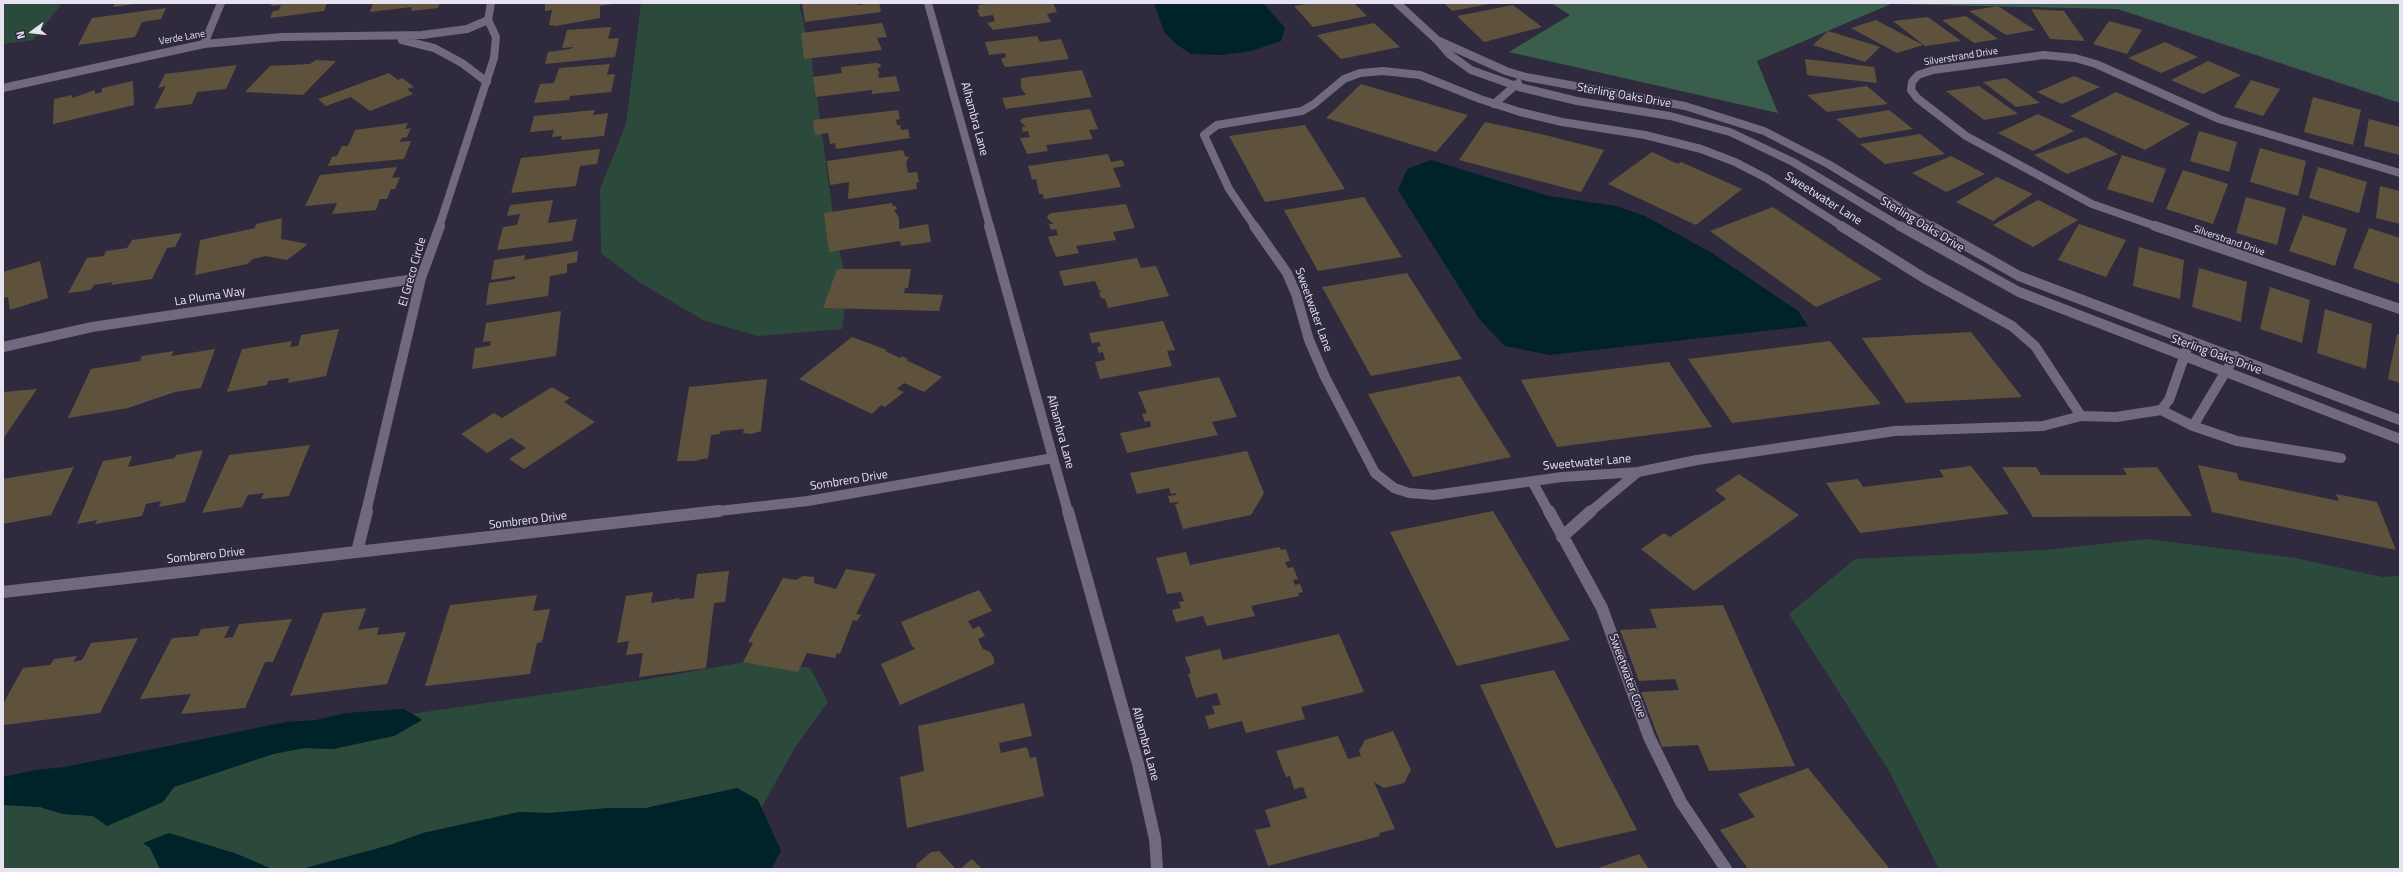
<!DOCTYPE html>
<style>
body{margin:0}
#map{position:relative;width:2403px;height:872px;overflow:hidden;background:#302a3e;font-family:"Titillium Web",sans-serif}
canvas{display:block}
.frame{position:absolute;inset:0;border:4px solid #e7e3f1;pointer-events:none}
.north{position:absolute;left:12px;top:12px;width:40px;height:40px;-webkit-text-stroke:3px #302a3e;paint-order:stroke;rotate:255deg;font-size:11px;font-weight:700;line-height:16px;text-align:center;color:#e7e3f1}
.north::after{content:'';display:block;margin:auto;width:14px;height:18px;background:#e7e3f1;clip-path:polygon(50% 0,100% 100%,50% 72%,0 100%)}
</style>
<div id="map">
<canvas width="2403" height="872"></canvas>
<div class="frame"></div>
<div class="north">N</div>
</div>
<script>
const ctx = document.querySelector('canvas').getContext('2d');
ctx.lineJoin = 'round';
function paint(path, color) { ctx.fillStyle = color; ctx.fill(path, 'evenodd'); }
const shape = rows => new Path2D(rows.map(r => 'M' + r).join(''));
function trace(path, color, width, dash) { ctx.strokeStyle = color; ctx.lineWidth = width; ctx.lineCap = dash ? 'butt' : 'round'; ctx.setLineDash(dash || []); ctx.stroke(path); }
function drawText(font, color, halo, rows, align = 'center') {
  ctx.font = font + ' "Titillium Web",sans-serif'; ctx.lineWidth = 3.5; ctx.setLineDash([]); ctx.textBaseline = 'middle'; ctx.strokeStyle = halo; ctx.fillStyle = color; for (const [text, x, y, turn = 0] of rows) {
    ctx.save(); ctx.translate(x, y); ctx.rotate((+turn || 0) * Math.PI / 180); ctx.textAlign = isNaN(turn) ? turn : align; if (halo) ctx.strokeText(text, 0, 0); ctx.fillText(text, 0, 0); ctx.restore();
  }
}
paint(shape([
 [3,3,62,3,33,40,3,44],
 [641,3,799,3,811,55,836,236,848,286,842,329,758,336,703,320,639,282,601,253,600,189,626,124],
 [2148,539,2295,558,2382,577,2400,576,2400,869,1939,869,1889,771,1789,614,1855,559,2045,550],
 [757,660,810,668,828,702,796,746,761,808,758,800,737,788,646,808,610,808,549,813,519,812,423,833,390,845,302,869,272,869,237,854,169,833,150,848,160,869,3,869,3,805,40,807,63,814,93,816,163,802,174,787,273,754,304,748,333,749,421,719,412,714,649,679]
]), '#2c4a3b');
paint(shape([
 [1551,3,2400,3,2400,103,2118,9,1891,4,1757,61,1778,113,1509,52,1570,15]
]), '#395f4c');
paint(shape([
 [1154,3,1263,3,1285,28,1281,41,1251,51,1223,55,1191,54,1176,44,1164,32],
 [1431,160,1549,196,1616,206,1645,216,1712,253,1798,311,1808,326,1550,355,1505,346,1480,320,1398,190,1407,169],
 [404,709,422,720,394,736,333,749,304,748,273,754,174,787,163,802,107,826,93,816,63,814,40,807,3,805,3,777,35,770,65,767,286,722,316,720,346,713],
 [737,788,758,800,781,851,771,869,302,869,390,845,423,833,519,812,549,813,610,808,646,808],
 [169,833,237,854,272,869,160,869,150,848,143,843]
]), '#002229');
paint(shape([
 [115,3,135,3,135,4,113,7],
 [272,3,327,3,324,11,270,18,273,11,279,10,281,5,271,6],
 [373,3,440,3,438,8,411,11,412,7,370,12],
 [545,3,612,3,612,4,600,6,600,18,556,26,549,25,552,10,545,11],
 [802,3,857,3,857,5,879,3,881,12,805,22],
 [995,3,1053,3,1057,12,1047,14,1051,22,993,30,987,23,995,21,993,15,980,17,977,9,979,9,978,5],
 [1312,3,1354,3,1367,16,1313,27,1294,6],
 [1444,3,1489,3,1489,4,1452,11],
 [1513,5,1542,27,1484,42,1457,16],
 [1998,6,2035,30,2006,35,1969,11],
 [166,8,161,19,142,22,135,37,78,45,92,18],
 [2031,9,2064,11,2085,41,2050,39],
 [1966,16,1998,39,1974,43,1942,20],
 [1928,17,1961,41,1925,46,1893,21],
 [1876,20,1923,45,1897,53,1851,28],
 [2109,21,2142,30,2127,54,2093,44],
 [882,23,887,37,877,38,882,50,804,59,801,33],
 [1374,23,1400,47,1341,59,1317,35],
 [611,27,608,39,619,38,615,57,545,64,548,52,570,49,574,47,562,48,567,30],
 [1828,31,1880,47,1865,62,1813,45],
 [1037,36,1040,42,1061,39,1069,59,1007,67,1004,66,1001,59,1006,57,1005,53,989,55,985,42],
 [2165,42,2198,57,2161,73,2128,58],
 [1805,59,1874,67,1877,83,1807,75],
 [316,60,336,61,303,95,245,92,270,66,310,64],
 [2208,61,2241,75,2203,94,2171,80],
 [876,63,880,64,881,67,877,68,880,74,878,74,879,78,896,76,900,91,872,94,872,90,816,97,813,77,842,73,841,67],
 [610,64,607,75,615,74,611,92,570,96,569,100,534,103,540,84,554,83,559,68],
 [237,65,226,89,197,92,192,104,154,109,166,86,158,88,165,74],
 [1082,70,1092,97,1006,109,1002,98,1026,95,1021,88,1021,78],
 [389,73,398,80,402,78,414,87,407,89,413,94,370,111,351,97,326,106,318,99],
 [2074,76,2100,87,2062,104,2037,92],
 [2006,78,2040,103,2016,107,1983,82],
 [2251,80,2280,89,2263,116,2234,107],
 [133,81,134,105,53,124,54,99,72,95,72,98,95,90,95,94,102,92,102,88],
 [1361,84,1443,108,1468,115,1436,152,1326,118],
 [1867,86,1888,104,1827,112,1807,95],
 [1979,86,2018,114,1984,120,1946,91],
 [2116,92,2190,124,2145,150,2070,116],
 [2313,97,2361,110,2353,145,2304,132],
 [1090,109,1098,129,1089,130,1093,139,1046,145,1048,151,1027,154,1020,138,1030,137,1028,131,1023,132,1022,127,1026,127,1020,121,1023,118],
 [595,110,593,115,608,113,604,136,561,140,562,136,552,137,554,130,530,132,534,116],
 [898,110,900,119,896,120,897,125,900,125,901,130,908,129,910,138,836,149,835,143,830,144,828,133,815,135,813,120],
 [1889,110,1913,129,1859,138,1836,119],
 [2038,114,2074,131,2033,151,1998,133],
 [2369,119,2400,127,2400,155,2364,146],
 [1485,122,1545,135,1604,150,1581,192,1459,160],
 [408,123,405,129,411,128,407,137,402,138,399,142,411,141,404,159,328,166,332,157,337,156,342,146,348,146,355,130],
 [1305,125,1345,189,1265,202,1229,136],
 [2199,131,2237,142,2229,172,2190,161],
 [1920,134,1945,154,1885,164,1860,144],
 [2085,137,2118,154,2067,174,2034,155],
 [2260,148,2306,161,2298,196,2250,182],
 [600,149,597,164,580,166,576,186,511,193,521,158],
 [903,150,905,156,909,157,906,162,908,173,917,172,919,182,916,183,917,189,848,199,849,182,830,185,827,161],
 [1652,152,1678,164,1681,162,1742,189,1696,225,1608,184],
 [1108,154,1111,162,1122,160,1125,166,1113,168,1121,187,1044,199,1043,194,1039,194,1036,179,1032,180,1028,166],
 [2122,155,2166,169,2153,203,2107,189],
 [1951,156,1985,174,1946,192,1912,173],
 [397,167,392,178,400,177,395,189,391,189,387,199,380,199,376,210,332,214,337,203,305,206,320,175],
 [2318,167,2367,182,2359,213,2309,198],
 [2183,170,2228,184,2213,224,2166,209],
 [1997,177,2033,194,1993,221,1956,202],
 [2380,186,2400,191,2400,224,2376,218],
 [1364,197,1402,257,1318,271,1284,210],
 [2246,197,2286,208,2277,245,2236,233],
 [553,200,548,223,577,219,572,241,497,250,503,227,517,225,520,214,507,216,510,205],
 [2038,200,2078,220,2033,247,1993,225],
 [892,203,893,206,896,206,897,209,894,210,899,218,899,229,928,224,931,242,901,246,900,241,829,252,824,213],
 [1126,204,1135,228,1113,232,1116,240,1076,246,1079,253,1056,257,1048,237,1058,235,1056,229,1051,230,1049,224,1054,224,1049,220,1047,216,1051,213],
 [1773,207,1855,262,1882,279,1816,307,1710,231],
 [2303,215,2347,229,2335,266,2289,251],
 [282,218,281,239,308,244,287,260,266,256,253,259,247,264,195,275,200,240,255,228,256,224],
 [2079,224,2126,240,2106,277,2058,260],
 [2369,228,2400,238,2400,284,2353,268],
 [182,233,175,247,167,248,152,279,111,285,113,282,94,285,91,290,68,293,87,258,104,256,106,251,127,248,132,240],
 [2139,247,2184,260,2180,299,2133,286],
 [578,251,577,262,567,264,567,273,550,276,548,296,486,305,489,283,515,279,515,276,491,280,494,260,525,255,524,260],
 [1137,258,1141,268,1156,266,1169,296,1108,308,1105,299,1101,298,1099,293,1101,290,1099,290,1095,281,1064,286,1059,271],
 [40,261,48,298,10,310,8,297,3,298,3,272],
 [2199,268,2247,282,2241,322,2192,307],
 [837,269,911,269,908,288,905,288,904,293,943,295,939,311,823,308],
 [1407,273,1462,359,1371,376,1322,287],
 [2270,287,2310,300,2302,343,2260,329],
 [2325,309,2372,324,2366,369,2317,353],
 [561,311,556,356,472,369,475,348,490,346,491,341,483,342,486,323],
 [1163,321,1175,350,1167,351,1172,366,1100,379,1095,362,1105,360,1103,352,1099,353,1097,347,1101,346,1099,342,1092,343,1089,333],
 [339,329,326,376,288,383,289,378,268,381,267,385,227,392,242,349,292,341,290,347,298,346,301,335],
 [1971,332,2022,397,1906,403,1862,338],
 [2397,334,2400,335,2400,383,2388,379],
 [852,337,887,350,885,351,900,358,902,356,908,359,906,360,942,377,924,392,904,383,897,389,904,392,885,407,881,405,872,414,799,379],
 [1830,341,1881,404,1732,423,1688,359],
 [215,349,201,388,175,392,128,408,68,418,91,369,140,361,142,356,174,351,171,356],
 [1669,362,1712,427,1557,447,1521,380],
 [1460,376,1511,457,1413,477,1368,394],
 [1219,377,1237,417,1212,422,1218,435,1127,453,1120,433,1151,427,1150,421,1145,422,1142,414,1147,413,1138,392],
 [767,379,761,431,751,434,743,433,744,429,721,431,720,434,711,435,708,458,694,461,677,461,689,387],
 [552,387,570,398,564,402,595,422,524,469,509,459,526,448,511,438,487,453,461,434,494,413,502,418],
 [37,389,3,439,3,392],
 [310,445,289,496,261,499,264,493,248,495,242,507,202,513,229,455],
 [203,450,185,502,159,507,161,501,146,504,142,516,95,524,97,520,77,524,103,461,132,456,128,467,175,458,176,455],
 [1247,451,1264,493,1251,515,1183,529,1175,504,1179,503,1178,502,1170,503,1168,496,1176,495,1175,493,1171,494,1169,488,1137,494,1130,473],
 [2198,465,2237,473,2239,480,2339,501,2336,494,2377,502,2396,550,2212,512],
 [1971,466,2009,514,1860,533,1826,483,1858,479,1863,487,1944,477,1939,470],
 [74,467,51,515,3,524,3,479],
 [2002,467,2036,467,2041,475,2127,475,2123,468,2157,467,2192,516,2033,517],
 [1739,474,1799,515,1694,591,1641,549,1664,533,1670,537,1726,499,1715,490],
 [1493,511,1570,640,1457,666,1390,532],
 [1279,547,1281,550,1286,549,1290,561,1285,562,1288,568,1293,567,1298,579,1293,580,1295,585,1300,584,1303,592,1298,593,1299,596,1251,606,1255,616,1207,626,1203,616,1176,622,1172,610,1181,608,1179,602,1184,601,1181,592,1167,594,1156,558,1186,552,1190,565],
 [846,569,876,574,856,614,861,615,857,621,853,620,840,654,837,653,835,658,807,653,798,672,743,662,753,643,748,642,783,578,796,580,803,576,814,577,814,583,836,589],
 [729,571,725,602,714,603,706,668,639,677,643,653,626,655,629,641,617,643,626,596,653,592,651,603,680,598,679,600,694,598,697,574],
 [979,590,992,611,968,621,973,629,979,626,985,636,978,639,983,649,990,652,994,658,994,664,900,705,881,664,915,649,912,646,901,622],
 [537,595,533,611,550,609,542,642,537,643,530,674,425,686,450,605],
 [1723,605,1795,766,1709,771,1698,745,1662,747,1641,692,1679,690,1675,679,1639,681,1620,630,1657,628,1650,609],
 [366,608,358,630,379,627,377,635,406,632,387,684,290,696,323,613],
 [292,619,273,662,265,662,245,708,181,714,191,694,140,699,172,638,198,636,201,629,230,626,224,638,233,637,239,624],
 [1339,634,1364,692,1301,707,1305,719,1246,733,1242,721,1209,729,1205,716,1215,714,1212,706,1221,705,1217,693,1196,698,1188,674,1191,673,1185,657,1220,649,1223,660],
 [138,638,100,713,3,725,3,704,23,668,50,665,54,659,77,656,73,662,82,660,91,643],
 [1554,670,1637,830,1556,848,1480,685],
 [1024,703,1032,736,999,743,1001,753,1027,747,1030,758,1036,757,1044,796,907,828,900,777,924,771,918,726],
 [1393,731,1411,770,1404,783,1384,788,1374,782,1395,829,1379,833,1380,836,1268,866,1255,830,1271,827,1265,810,1307,798,1303,787,1294,789,1290,776,1286,777,1276,751,1338,736,1348,759,1361,756,1359,751,1365,740],
 [1808,768,1890,869,1748,869,1720,830,1755,817,1738,794],
 [939,851,956,869,916,869,917,864,931,852],
 [1639,854,1649,869,1595,869],
 [972,859,982,869,960,869]
]), '#5f523c');
trace(shape([
 [928,3,990,227],
 [1397,3,1437,40],
 [402,40,434,48,462,63,487,82],
 [204,44,221,3],
 [3,88,204,44,282,37,422,35,467,29,488,20],
 [1494,104,1518,83],
 [439,227,494,58,496,37,488,20,491,3],
 [1255,227,1229,189,1204,135,1217,125,1302,111,1314,104,1344,79,1360,73,1383,71,1420,75,1480,99,1520,112,1562,122,1645,135,1701,149,1735,162,1766,178,1843,227],
 [1901,227,1793,162,1730,132,1670,116,1577,101,1519,87,1471,70,1449,54,1437,40,1506,71,1526,77,1685,106,1764,131,1828,164,1932,227],
 [2158,227,2092,204,1966,136,1917,98,1911,90,1912,82,1918,75,1933,70,2044,55,2075,58,2096,64,2219,119,2400,173]
]), '#706980', 8);
trace(shape([
 [989,226,1068,512],
 [1254,226,1287,273,1296,294,1309,340,1325,377,1375,473,1394,488,1409,493,1434,495,1562,477,1638,472,1697,460,1895,431,2043,426,2081,416],
 [1841,226,1924,278,2012,326,2035,346,2081,416],
 [1900,226,2019,292,2400,439],
 [1931,226,2019,276,2400,420],
 [2155,226,2400,309],
 [3,347,92,327,421,278],
 [2161,410,2193,426,2237,441,2341,458],
 [2081,416,2116,417,2161,410,2169,400,2190,340],
 [2193,426,2235,356],
 [1532,481,1549,512],
 [366,512,421,278,440,226],
 [710,512,808,501,1053,458],
 [1590,512,1638,472]
]), '#706980', 10);
trace(shape([
 [1068,511,1138,764,1155,839,1157,869],
 [1549,511,1602,608,1649,737,1681,802,1726,869],
 [1562,537,1591,511],
 [357,552,367,511],
 [3,592,719,511]
]), '#706980', 12);
drawText('10px', '#e7e3f1', '#302a3e', [
 ["Verde Lane",182,38,-10],
 ["Silverstrand Drive",1961,57,-9],
 ["Silverstrand Drive",2229,241,19]
]);
drawText('12px', '#e7e3f1', '#302a3e', [
 ["Sterling Oaks Drive",1624,96,10],
 ["Alhambra Lane",974,119,75],
 ["Sweetwater Lane",1823,199,32],
 ["Sterling Oaks Drive",1922,225,31],
 ["El Greco Circle",413,272,-74],
 ["La Pluma Way",210,297,-9],
 ["Sweetwater Lane",1313,310,70],
 ["Sterling Oaks Drive",2216,355,20],
 ["Alhambra Lane",1060,432,75],
 ["Sweetwater Lane",1587,463,-5],
 ["Sombrero Drive",849,481,-9],
 ["Sombrero Drive",528,521,-7],
 ["Sombrero Drive",206,556,-6],
 ["Sweetwater Cove",1627,676,70],
 ["Alhambra Lane",1145,744,75]
]);
</script>
